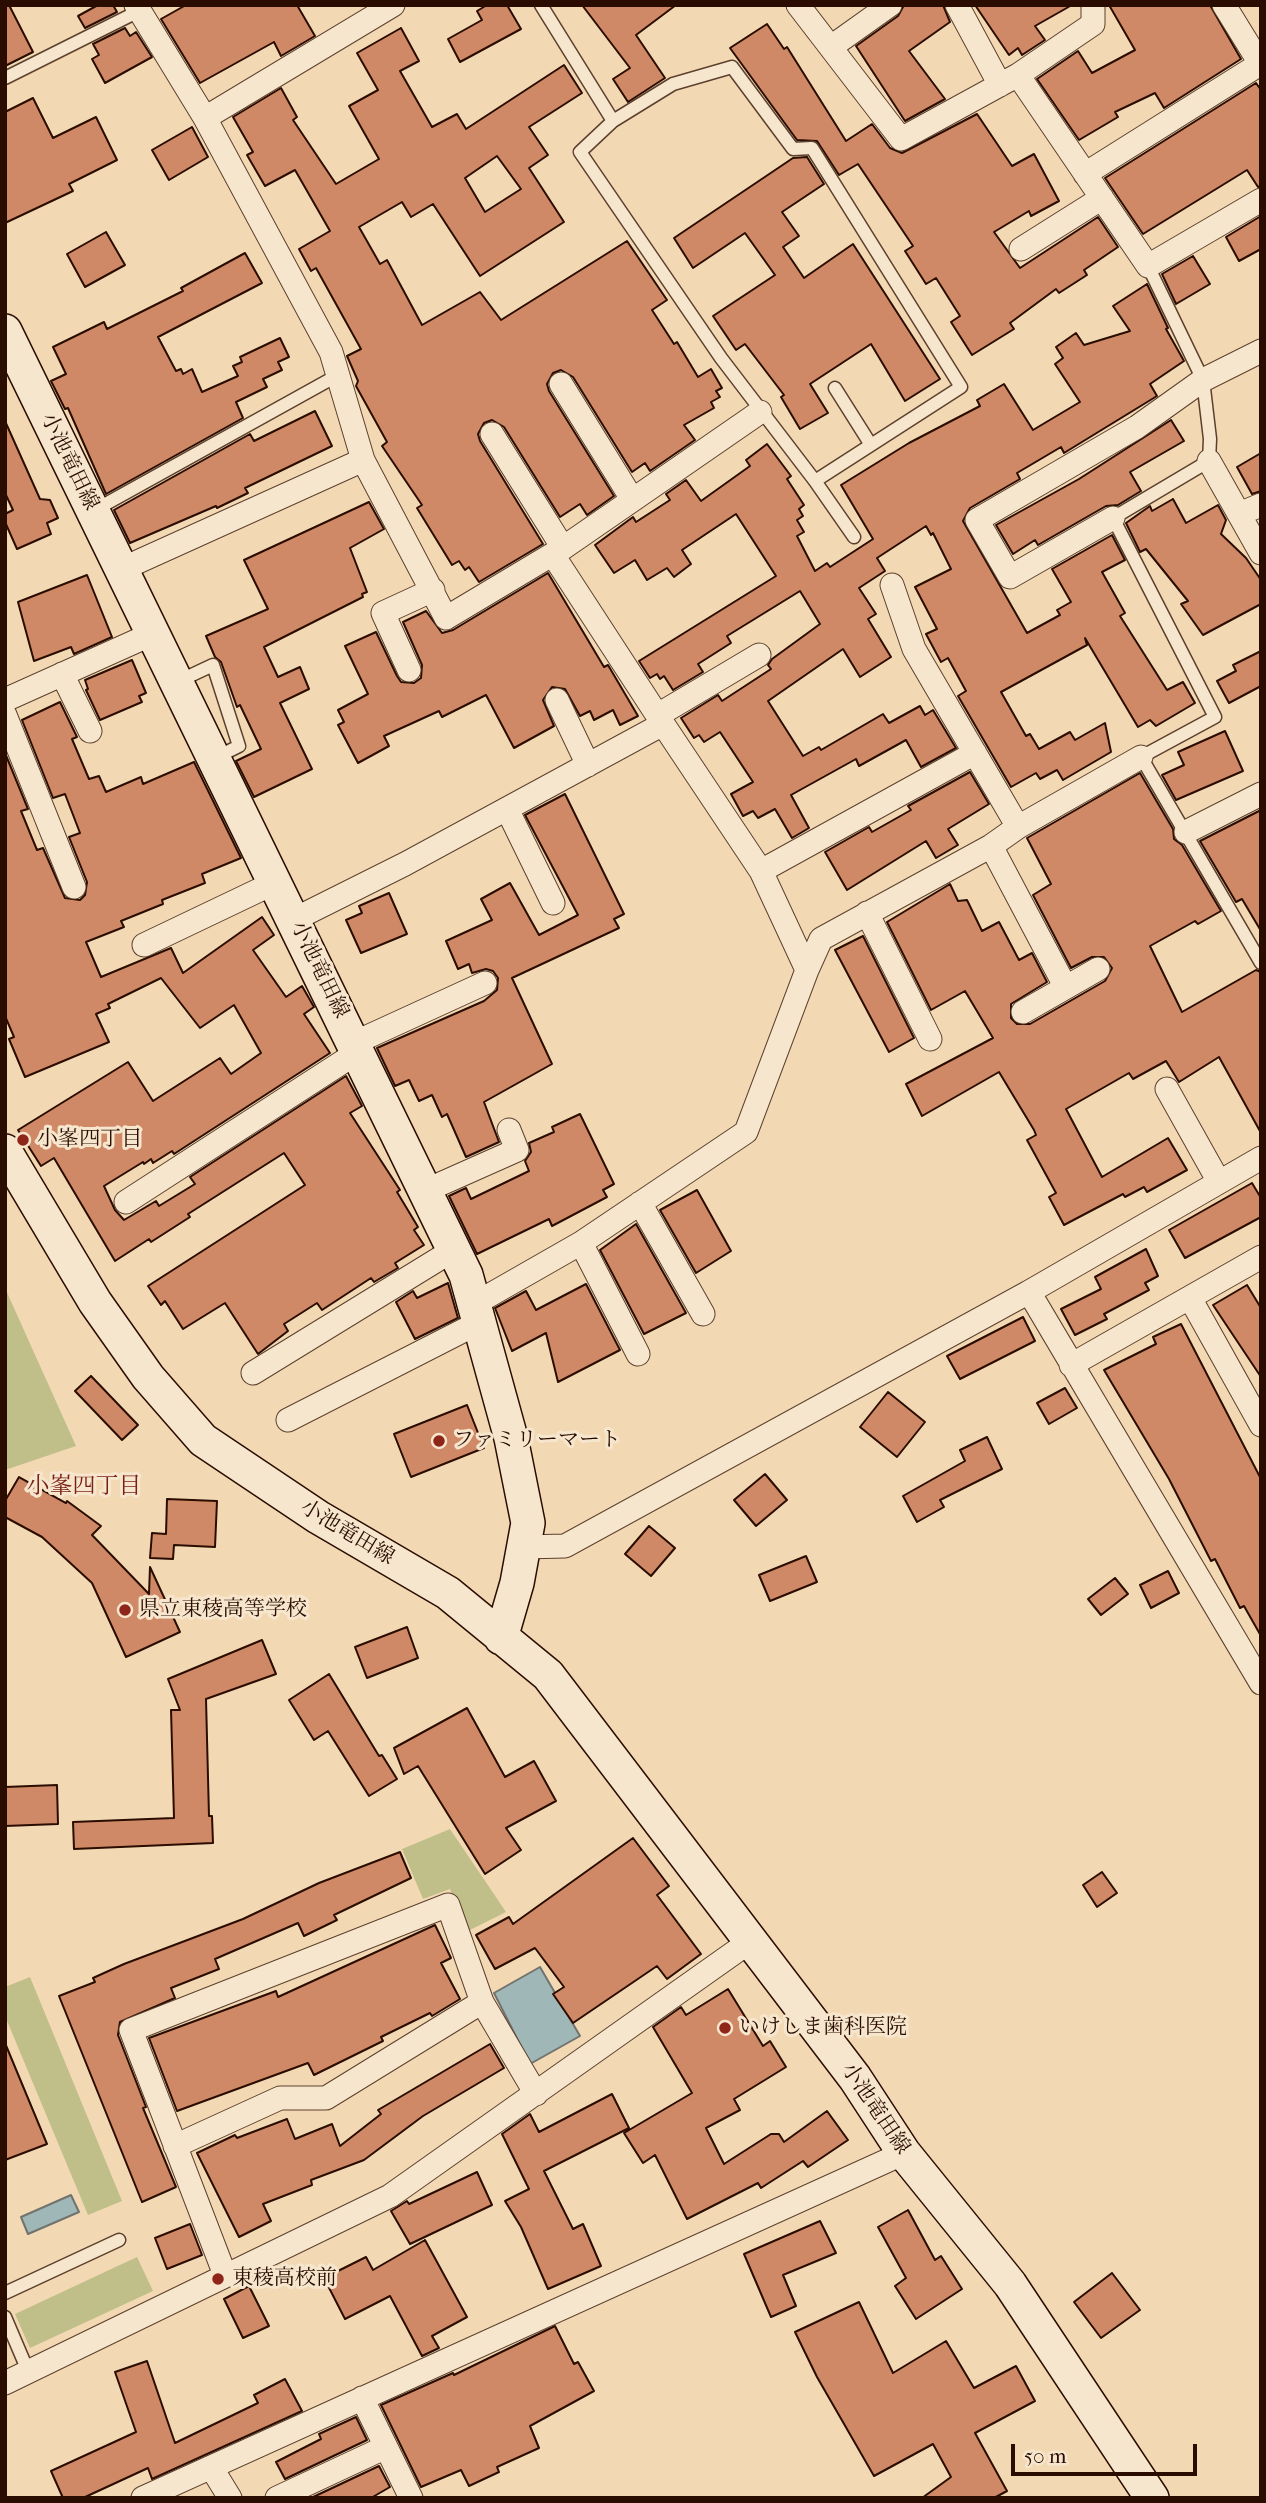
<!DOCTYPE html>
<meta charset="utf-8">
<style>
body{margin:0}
#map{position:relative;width:1266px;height:2503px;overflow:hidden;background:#f3d9b3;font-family:"IM FELL French Canon",serif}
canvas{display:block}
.frame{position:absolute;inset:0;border:7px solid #2a0d00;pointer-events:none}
.scale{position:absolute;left:1011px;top:2444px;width:186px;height:32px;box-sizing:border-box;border:4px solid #2a0d00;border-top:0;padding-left:9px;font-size:21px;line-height:24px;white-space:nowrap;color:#2a0d00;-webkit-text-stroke:5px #f7e6ce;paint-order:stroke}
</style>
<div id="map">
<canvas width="1266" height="2503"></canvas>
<div class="frame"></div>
<div class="scale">50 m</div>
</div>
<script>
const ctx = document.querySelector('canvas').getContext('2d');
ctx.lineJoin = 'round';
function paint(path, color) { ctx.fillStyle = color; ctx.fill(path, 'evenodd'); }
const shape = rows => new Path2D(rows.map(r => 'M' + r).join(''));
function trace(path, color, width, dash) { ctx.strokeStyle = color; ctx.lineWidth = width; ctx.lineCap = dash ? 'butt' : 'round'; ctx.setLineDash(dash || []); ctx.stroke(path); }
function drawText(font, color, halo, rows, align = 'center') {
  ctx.font = font + ' "IM FELL French Canon","Noto Serif JP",serif'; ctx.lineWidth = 6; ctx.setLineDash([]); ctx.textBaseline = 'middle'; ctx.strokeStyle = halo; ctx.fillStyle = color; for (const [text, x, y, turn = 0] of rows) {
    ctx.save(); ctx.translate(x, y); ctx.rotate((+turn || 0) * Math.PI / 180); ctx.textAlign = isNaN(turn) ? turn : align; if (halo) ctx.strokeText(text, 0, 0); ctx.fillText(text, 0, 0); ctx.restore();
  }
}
paint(shape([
 [5,1288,76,1446,5,1470],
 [450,1829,506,1912,466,1932,450,1889,423,1899,402,1849],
 [30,1977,122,2201,88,2215,5,2016,5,1987],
 [137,2257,153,2291,30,2348,15,2314]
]), '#c0be89');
const water = shape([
 [540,1967,580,2036,530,2064,494,1993,540,1967],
 [71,2195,79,2212,28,2234,21,2217,71,2195]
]);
paint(water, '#a0b7b7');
trace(water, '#71736e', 2);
const building = shape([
 [5,5,9,5,33,52,5,66,5,5],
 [98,5,113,5,117,12,85,28,78,16,98,5],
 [186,5,297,5,315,36,281,56,274,42,200,83,161,19,186,5],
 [487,5,507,5,521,29,460,62,448,39,482,20,477,11,487,5],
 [582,5,676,5,636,35,665,78,628,102,613,79,630,68,582,5],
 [904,5,943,5,950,22,909,51,945,99,905,121,856,46,898,16,904,5],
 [975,5,1072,5,1035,26,1045,40,1022,55,1018,48,1009,55,975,5],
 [1109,5,1210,5,1241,59,1164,108,1155,93,1115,112,1118,117,1079,140,1037,79,1078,51,1092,73,1135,50,1109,5],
 [767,24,784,49,787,47,846,141,872,124,890,148,902,153,977,114,1012,166,1034,154,1059,201,1031,216,1029,211,994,232,1020,268,1098,217,1118,247,1084,270,1087,275,1059,293,1056,289,1010,323,1014,329,972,355,951,322,960,316,936,278,926,284,905,251,913,246,858,164,839,175,817,141,797,140,730,48,767,24],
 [125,28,130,36,136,32,152,57,105,83,92,59,99,55,93,44,125,28],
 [401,28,419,61,400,71,432,127,457,114,466,129,564,65,582,93,529,127,548,155,529,168,564,222,480,276,433,204,411,217,402,202,359,227,380,264,387,260,422,325,480,292,501,320,627,241,667,300,652,310,674,344,677,342,698,377,711,369,722,388,716,391,720,397,711,402,714,408,684,425,695,440,650,471,645,463,632,472,573,377,561,370,553,373,547,384,549,391,614,496,587,515,580,504,560,517,504,427,492,420,484,423,478,434,480,441,543,544,479,582,469,567,465,570,459,561,452,565,417,508,422,505,382,446,387,442,356,386,358,381,347,356,361,349,316,268,311,271,299,249,330,231,295,170,265,186,247,155,253,152,233,117,281,88,297,117,293,120,336,184,379,159,349,106,378,90,357,53,401,28],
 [497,156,521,189,485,212,465,178,497,156],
 [1256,83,1261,90,1261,186,1258,187,1247,170,1143,234,1105,178,1256,83],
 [33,98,53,138,96,117,117,160,69,184,73,191,5,223,5,112,33,98],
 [192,127,208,157,169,180,152,150,192,127],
 [807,157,824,184,782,212,799,236,783,247,804,278,853,244,940,379,905,401,871,344,810,384,828,413,800,429,781,397,784,395,745,344,736,350,713,316,775,275,745,233,693,268,674,238,793,158,807,157],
 [1261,216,1261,249,1239,261,1226,237,1261,216],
 [106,232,125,265,85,287,67,254,106,232],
 [245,253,262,283,158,337,176,371,181,369,183,374,192,369,202,392,238,376,233,366,242,362,240,357,280,338,289,357,278,362,282,370,263,379,267,387,236,402,243,418,106,494,68,408,65,409,51,381,66,374,53,347,104,322,107,329,183,291,181,288,245,253],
 [1193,256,1210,284,1176,304,1162,274,1193,256],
 [1147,284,1168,328,1166,329,1184,361,1150,384,1157,396,1064,453,1061,447,1017,473,1020,479,970,508,963,521,1027,633,1060,615,1057,610,1071,602,1052,569,1112,535,1125,560,1102,572,1125,613,1120,616,1167,690,1183,682,1195,703,1156,726,1150,720,1138,727,1085,638,1087,645,1001,692,1026,736,1030,734,1039,749,1070,732,1075,740,1105,723,1111,752,1063,780,1057,770,1040,779,1036,773,1011,787,958,696,966,691,948,658,941,662,926,634,937,629,915,587,951,569,933,533,931,535,926,526,877,558,885,571,859,588,876,614,868,619,891,657,860,677,843,649,768,701,803,756,819,747,821,750,883,714,889,723,920,706,925,715,933,710,956,748,921,767,906,740,859,766,856,759,791,795,809,828,792,838,775,809,758,818,753,811,743,816,731,794,753,782,720,732,704,742,699,735,694,738,681,718,718,695,722,701,771,669,768,665,772,659,820,624,800,591,727,636,731,643,698,664,703,672,673,690,664,676,660,679,657,674,650,678,639,661,776,576,736,514,682,550,691,564,674,577,667,568,647,580,635,560,614,573,595,545,633,517,636,522,670,500,666,494,686,480,701,501,750,466,746,460,767,444,791,476,787,479,804,505,799,509,803,516,797,520,804,532,797,536,815,571,827,563,830,567,873,539,841,485,909,443,980,406,977,400,1004,384,1033,430,1080,402,1055,364,1063,358,1056,347,1076,333,1084,345,1130,331,1113,306,1147,284],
 [315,411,332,446,245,488,248,493,217,508,216,506,130,543,114,510,250,434,254,441,315,411],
 [1171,420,1184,441,1130,472,1141,491,1118,505,1106,506,1038,545,1035,540,1013,554,996,525,1079,479,1171,420],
 [5,421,40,499,50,500,58,518,47,523,51,534,17,549,5,522,5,514,13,510,5,493,5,421],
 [1261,453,1261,491,1252,494,1237,467,1261,453],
 [1173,499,1186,523,1218,505,1226,520,1221,534,1246,558,1261,580,1261,604,1203,635,1181,604,1188,601,1146,549,1140,552,1126,523,1150,506,1152,511,1173,499],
 [369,502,384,529,350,548,367,592,362,594,363,597,264,647,278,677,300,667,309,689,280,703,312,769,254,797,236,761,261,749,240,705,237,707,221,662,215,657,206,636,268,609,244,560,369,502],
 [548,573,604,667,608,665,638,716,620,725,613,710,594,720,590,711,580,716,565,689,552,687,543,700,554,726,514,748,486,695,442,717,439,711,384,736,389,746,358,763,338,725,344,722,338,710,368,694,345,646,376,632,397,676,401,682,414,683,421,678,422,665,403,622,426,611,442,633,453,630,548,573],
 [87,575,112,637,74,654,71,647,34,661,18,602,87,575],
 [1261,651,1261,686,1229,703,1217,681,1236,671,1233,665,1261,651],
 [132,660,146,693,139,696,142,702,100,720,86,690,88,689,85,680,132,660],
 [60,702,77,737,72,739,89,779,99,776,106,792,141,777,143,784,194,762,241,858,202,874,205,883,162,900,163,904,121,921,124,927,86,942,101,977,171,948,183,973,262,917,274,935,253,950,286,997,302,986,314,1007,304,1014,330,1053,174,1154,172,1151,153,1163,151,1159,144,1164,143,1162,104,1186,115,1210,124,1220,156,1201,159,1206,195,1184,190,1177,346,1076,362,1106,350,1113,400,1190,397,1192,418,1227,414,1230,424,1245,395,1263,398,1268,374,1282,371,1278,322,1310,317,1303,284,1324,288,1331,258,1354,225,1303,183,1329,165,1301,161,1305,148,1286,305,1185,284,1153,188,1214,190,1217,151,1242,149,1239,115,1261,54,1158,41,1166,18,1130,128,1062,153,1101,220,1058,231,1074,261,1053,234,1005,200,1028,161,978,108,1004,110,1008,96,1014,109,1042,25,1077,9,1039,14,1037,5,1016,5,753,28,809,21,811,37,850,43,848,65,898,80,900,85,895,87,882,69,837,80,833,65,794,53,798,22,720,60,702],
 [1225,731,1243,771,1176,800,1162,775,1184,765,1178,752,1225,731],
 [970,772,989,804,948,829,958,845,936,858,926,841,847,890,825,852,869,827,872,832,911,810,908,806,970,772],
 [1140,773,1173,829,1174,839,1182,845,1221,911,1198,924,1195,921,1150,946,1182,1012,1256,970,1261,972,1261,1133,1219,1057,1179,1082,1166,1061,1133,1079,1129,1073,1066,1109,1102,1177,1168,1138,1187,1170,1147,1192,1144,1187,1125,1197,1123,1194,1064,1225,1049,1197,1056,1193,1027,1140,1036,1135,1034,1130,999,1072,922,1116,906,1084,993,1038,965,991,931,1010,887,922,950,884,958,901,967,900,982,931,999,922,1019,960,1032,953,1047,982,1011,1004,1011,1018,1017,1024,1030,1024,1105,981,1112,968,1104,957,1092,957,1071,968,1033,895,1051,884,1027,838,1140,773],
 [565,794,624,914,614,919,619,928,512,978,552,1064,484,1102,499,1142,466,1157,447,1114,442,1117,432,1095,419,1101,409,1080,395,1086,377,1048,484,1001,497,990,498,978,493,971,486,969,472,973,469,964,458,969,446,941,492,920,481,899,510,883,539,935,578,915,525,815,565,794],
 [1261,810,1261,931,1242,899,1236,902,1200,841,1261,810],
 [389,893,407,934,361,953,346,920,362,913,359,906,389,893],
 [863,936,914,1038,889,1052,835,950,863,936],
 [580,1114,614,1184,603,1190,607,1197,552,1226,549,1219,477,1254,449,1196,466,1188,471,1199,529,1171,525,1161,531,1152,529,1143,554,1132,552,1127,580,1114],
 [1252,1183,1261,1198,1261,1217,1185,1258,1169,1230,1252,1183],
 [697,1190,731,1251,696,1273,660,1210,697,1190],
 [636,1224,686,1313,644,1334,600,1250,636,1224],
 [1146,1249,1158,1276,1145,1283,1149,1290,1104,1314,1107,1319,1075,1335,1061,1309,1101,1289,1095,1277,1146,1249],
 [448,1283,458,1318,415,1339,396,1302,413,1291,417,1298,448,1283],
 [586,1284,620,1350,558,1382,546,1333,512,1351,495,1308,526,1291,536,1310,586,1284],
 [1247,1285,1261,1308,1261,1377,1213,1305,1247,1285],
 [1023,1317,1035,1341,960,1379,947,1356,1023,1317],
 [1181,1324,1261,1479,1261,1636,1244,1606,1240,1608,1215,1559,1211,1561,1169,1479,1104,1370,1156,1344,1153,1337,1181,1324],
 [91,1376,138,1425,122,1440,75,1391,91,1376],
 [1065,1388,1077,1408,1049,1424,1037,1403,1065,1388],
 [888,1392,925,1422,897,1457,860,1427,888,1392],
 [467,1405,484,1448,411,1477,394,1434,467,1405],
 [987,1437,1002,1469,940,1500,944,1507,917,1522,903,1496,965,1461,960,1450,987,1437],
 [765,1474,787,1500,756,1526,734,1500,765,1474],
 [19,1477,66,1503,67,1501,101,1526,92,1535,149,1594,150,1567,180,1632,126,1657,92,1583,42,1537,5,1517,5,1501,19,1477],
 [167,1499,217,1501,215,1547,174,1545,173,1559,150,1558,152,1533,166,1534,167,1499],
 [649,1526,675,1548,651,1576,625,1554,649,1526],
 [806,1556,817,1582,770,1601,759,1575,806,1556],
 [1168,1571,1179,1593,1151,1608,1140,1585,1168,1571],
 [1115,1578,1128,1594,1101,1615,1088,1599,1115,1578],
 [407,1627,418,1658,367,1678,355,1647,407,1627],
 [262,1640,276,1674,206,1699,209,1816,212,1816,213,1843,74,1849,73,1822,174,1818,171,1710,180,1710,168,1679,262,1640],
 [329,1674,379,1756,382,1755,397,1779,369,1796,328,1731,314,1740,289,1700,329,1674],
 [467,1708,505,1777,534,1761,556,1801,506,1828,521,1850,485,1874,418,1766,404,1774,394,1748,467,1708],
 [57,1785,58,1824,5,1826,5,1787,57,1785],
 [633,1838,669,1886,657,1895,701,1954,667,1979,657,1966,573,2023,553,1994,564,1987,535,1948,495,1969,476,1935,509,1917,513,1924,633,1838],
 [400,1852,411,1878,334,1915,337,1920,304,1936,298,1923,215,1959,219,1969,171,1988,175,1998,120,2022,118,2035,146,2107,143,2108,176,2187,142,2202,59,1996,95,1982,93,1978,124,1964,243,1919,319,1883,400,1852],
 [1102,1872,1117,1893,1097,1907,1083,1885,1102,1872],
 [435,1925,451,1958,441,1963,460,1999,432,2016,430,2013,381,2037,383,2041,314,2075,308,2063,177,2111,149,2038,276,1991,278,1997,435,1925],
 [728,1989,763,2046,770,2041,786,2067,734,2099,740,2110,706,2128,724,2164,771,2134,779,2134,784,2142,827,2111,848,2140,808,2167,803,2161,761,2188,758,2183,687,2219,655,2155,643,2163,624,2133,692,2093,653,2027,681,2007,686,2015,728,1989],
 [5,2043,47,2144,5,2160,5,2043],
 [490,2044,504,2068,423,2116,364,2160,311,2180,312,2185,263,2204,271,2221,239,2237,197,2153,235,2135,237,2138,287,2119,295,2139,332,2124,340,2146,381,2114,378,2110,490,2044],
 [612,2094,629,2128,544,2171,573,2229,583,2224,601,2266,548,2289,521,2227,505,2201,529,2189,502,2134,530,2114,539,2132,612,2094],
 [477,2172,492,2205,410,2244,391,2211,407,2201,409,2204,477,2172],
 [908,2210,935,2260,941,2256,962,2289,916,2319,895,2286,906,2278,878,2227,908,2210],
 [820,2221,836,2253,783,2275,796,2306,771,2317,744,2254,820,2221],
 [190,2224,202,2255,167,2269,155,2238,190,2224],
 [425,2240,467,2317,432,2336,439,2348,422,2356,390,2296,345,2319,324,2278,366,2257,373,2270,425,2240],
 [1112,2273,1140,2310,1101,2338,1074,2302,1112,2273],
 [249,2286,269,2326,243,2338,224,2299,249,2286],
 [859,2302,893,2373,946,2341,974,2388,1016,2366,1035,2401,975,2433,1007,2491,994,2498,922,2498,951,2477,933,2444,874,2476,817,2377,795,2332,859,2302],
 [555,2326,574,2364,578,2362,594,2391,530,2426,539,2448,497,2467,499,2472,469,2486,461,2470,421,2487,381,2405,453,2373,454,2375,555,2326],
 [147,2361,175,2443,258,2403,254,2395,285,2379,302,2411,152,2479,148,2468,83,2498,63,2498,51,2471,136,2432,115,2372,147,2361],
 [356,2417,367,2440,285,2479,276,2462,321,2439,319,2434,356,2417],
 [379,2466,390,2487,371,2498,311,2498,379,2466]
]);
paint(building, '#d08966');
trace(building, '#2a0d00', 2);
const lane = shape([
 [541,5,613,121],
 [732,67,793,149,812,148,961,387,815,481,721,358,580,152,613,121,673,84,732,67],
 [5,78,139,11],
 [1148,266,1203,380,1210,439,1209,461,1113,518,1215,717,1141,757,1261,963],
 [835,388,871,445],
 [815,481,854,537],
 [93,511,340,374],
 [179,681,213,665,239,746,215,758],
 [5,2293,119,2240],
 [5,2317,28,2371]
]);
const street = shape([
 [136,5,205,118,393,5],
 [798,5,901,139,1018,75,1148,266,1261,200],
 [957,5,1000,85],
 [1224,5,1261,65],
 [831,47,890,5],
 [1018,75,1093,24,1093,5],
 [205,118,331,352,363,460,446,618,563,548,760,412],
 [1085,174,1260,64],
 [1021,249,1102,198],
 [561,384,632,499],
 [492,434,563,548],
 [1209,461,1261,553],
 [1239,514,1261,505],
 [1113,518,1010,577,977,520,1137,427,1203,380,1261,351],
 [553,555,663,724],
 [122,569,363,460],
 [892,585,914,649,1018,827],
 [409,670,383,613,433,590],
 [62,674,90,731],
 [5,700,152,634],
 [557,700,588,765],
 [5,715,74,887],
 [658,715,759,655],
 [507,809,553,903],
 [1186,832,1261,794],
 [991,846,1065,986],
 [761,871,975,753],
 [867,913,930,1039],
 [295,919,405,864,663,724,761,871,807,970,746,1132,581,1243,476,1303],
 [144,945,276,882],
 [807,970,821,939,991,846,1018,827,1141,757],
 [1023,1012,1098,969],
 [354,1043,485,983],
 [1167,1089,1219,1182],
 [427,1190,517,1150,509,1130],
 [126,1202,358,1052],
 [640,1203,703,1314],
 [581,1243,638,1354],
 [1029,1292,1261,1683],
 [1190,1298,1261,1425],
 [1071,1365,1261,1257],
 [253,1373,455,1249],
 [288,1420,480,1322],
 [524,1547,565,1546,1029,1292,1261,1158],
 [175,2146,280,2098,326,2098,482,2002],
 [225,2275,131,2030,448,1905,482,2002,536,2094],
 [5,2383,390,2196,752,1940],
 [386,2447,411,2498],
 [211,2467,230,2498],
 [143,2498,904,2153],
 [277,2498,386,2447,362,2398]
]);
const secondary = shape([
 [5,331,466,1275,511,1438,528,1523,517,1583,501,1638],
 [5,1151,95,1302,148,1377,203,1440,318,1517,448,1593,548,1675,855,2078,904,2153,1010,2284,1152,2498]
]);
trace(lane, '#5c402d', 15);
trace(street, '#5c402d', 25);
trace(secondary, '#2a0d00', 36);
trace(lane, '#f7e6ce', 12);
trace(street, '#f7e6ce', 23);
trace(secondary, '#f7e6ce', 33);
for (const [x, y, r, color] of [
 [23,1140,7,"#8f2418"],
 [439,1441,7,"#8f2418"],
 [125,1610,7,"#8f2418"],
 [725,2028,7,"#8f2418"],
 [218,2279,7,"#8f2418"]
]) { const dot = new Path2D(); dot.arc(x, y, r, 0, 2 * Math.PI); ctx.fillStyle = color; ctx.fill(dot); trace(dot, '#f7e6ce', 2.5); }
drawText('21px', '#2a0d00', '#f7e6ce', [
 ["小池竜田線",69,462,64],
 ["小池竜田線",319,970,64],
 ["小池竜田線",347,1533,31],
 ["小池竜田線",875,2109,56]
]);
drawText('21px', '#2a0d00', '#f7e6ce', [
 ["小峯四丁目",37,1140],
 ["ファミリーマート",453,1441],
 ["県立東稜高等学校",139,1610],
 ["いけしま歯科医院",739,2028],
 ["東稜高校前",232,2279]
], 'left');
drawText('23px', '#7a1f14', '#f7e6ce', [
 ["小峯四丁目",84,1487]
]);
</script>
